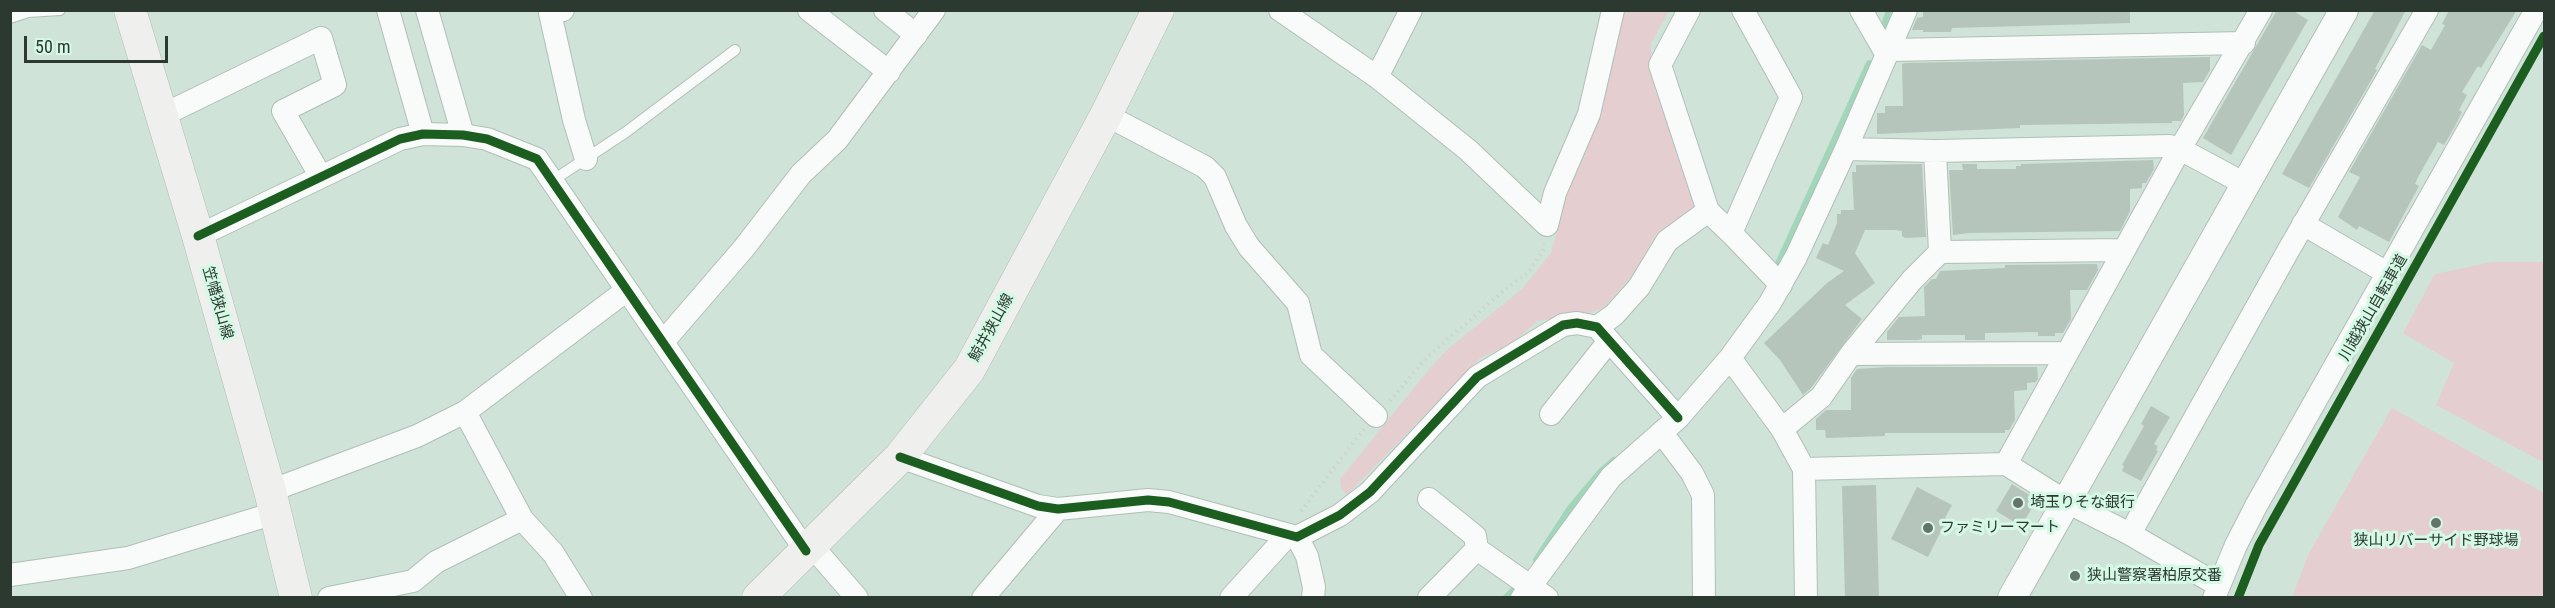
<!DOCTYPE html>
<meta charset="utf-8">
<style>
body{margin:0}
#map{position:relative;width:2555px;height:608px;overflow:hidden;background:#d0e3d8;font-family:"Roboto Condensed",sans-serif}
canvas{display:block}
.frame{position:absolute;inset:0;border:12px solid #2b3931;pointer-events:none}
.scale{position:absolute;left:24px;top:36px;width:144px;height:27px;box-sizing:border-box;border:3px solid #2b3931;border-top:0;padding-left:8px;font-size:18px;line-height:21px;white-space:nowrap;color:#2b3931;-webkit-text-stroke:4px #d5f9e5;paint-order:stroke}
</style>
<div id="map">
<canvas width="2555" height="608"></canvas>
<div class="frame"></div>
<div class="scale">50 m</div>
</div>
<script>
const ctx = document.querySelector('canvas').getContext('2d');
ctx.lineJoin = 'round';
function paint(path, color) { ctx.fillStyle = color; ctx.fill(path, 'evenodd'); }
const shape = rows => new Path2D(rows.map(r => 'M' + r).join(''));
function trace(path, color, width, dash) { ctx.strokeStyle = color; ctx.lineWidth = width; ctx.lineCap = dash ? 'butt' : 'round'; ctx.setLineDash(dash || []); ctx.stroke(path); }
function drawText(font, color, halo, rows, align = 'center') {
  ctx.font = font + ' "Roboto Condensed","Noto Sans JP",sans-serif'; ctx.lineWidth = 6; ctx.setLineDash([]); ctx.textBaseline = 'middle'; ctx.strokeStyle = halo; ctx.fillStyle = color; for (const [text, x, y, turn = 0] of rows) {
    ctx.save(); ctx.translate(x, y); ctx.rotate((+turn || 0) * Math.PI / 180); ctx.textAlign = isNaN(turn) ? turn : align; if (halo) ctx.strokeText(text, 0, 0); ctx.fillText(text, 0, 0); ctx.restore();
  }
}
paint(shape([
 [1623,11,1669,11,1651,43,1651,62,1655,90,1667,117,1696,205,1656,234,1636,271,1603,308,1583,315,1537,321,1514,342,1480,358,1347,495,1341,488,1340,479,1432,366,1448,349,1522,289,1551,253,1558,228,1559,206,1576,174,1590,136],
 [2492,262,2544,262,2543,462,2436,405,2454,363,2403,333,2435,274],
 [2392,408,2544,493,2544,597,2292,597,2309,553]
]), '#e4ced0');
trace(shape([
 [1881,34,1889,10],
 [1776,268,1869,63],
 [1536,560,1570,508,1601,471,1614,460],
 [1505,598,1514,589]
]), '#a2d6ba', 6);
paint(shape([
 [1923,10,2130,10,2130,23,1952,28,1951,32,1923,32,1923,30,1912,30,1917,18,1923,17],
 [2277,10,2292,10,2308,20,2231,155,2203,138],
 [2375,10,2406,10,2375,69,2377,70,2309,188,2282,174],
 [2449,10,2517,10,2481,68,2478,66,2462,92,2467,95,2459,110,2462,112,2454,128,2444,145,2438,142,2418,177,2415,184,2419,186,2389,242,2359,226,2357,230,2338,217,2360,177,2349,172,2422,45,2431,50,2445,25,2442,24],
 [2210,57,2210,70,2203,82,2183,83,2184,115,2181,121,2172,121,2172,123,2020,125,2020,128,1877,134,1877,113,1885,113,1885,106,1903,106,1902,64,1905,63],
 [2153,160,2154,169,2146,183,2142,183,2142,188,2130,189,2130,211,2120,231,1969,233,1953,235,1949,170,1963,170,1962,164,1977,164,1977,169,2016,169,2016,166,2021,166,2021,164],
 [1922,164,1926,237,1905,238,1902,236,1902,231,1895,230,1865,230,1855,253,1875,283,1845,305,1862,319,1811,388,1803,395,1780,360,1764,343,1827,283,1844,271,1816,258,1823,243,1828,245,1837,223,1837,214,1841,214,1841,210,1854,210,1852,172,1856,172,1856,165],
 [2097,264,2098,270,2087,290,2070,290,2071,319,2063,333,2055,333,2055,336,2038,336,2038,332,1985,333,1985,340,1965,340,1965,335,1922,335,1922,339,1918,340,1887,340,1887,332,1899,317,1925,316,1924,287,1932,279,1936,279,1940,271,2005,268,2005,265],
 [1887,367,2037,367,2038,379,2036,382,2027,383,2027,390,2014,391,2015,420,2009,430,2005,430,2005,433,1885,433,1885,436,1826,438,1825,430,1816,430,1816,419,1826,410,1851,410,1851,378,1857,369],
 [2151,406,2170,417,2154,444,2158,446,2156,450,2158,451,2141,481,2122,471,2124,466,2122,465,2144,426,2141,424],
 [2012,484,2037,500,2021,526,1996,511],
 [1876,485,1879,597,1845,597,1842,486],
 [1917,487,1952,505,1945,518,1947,519,1928,557,1891,539]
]), '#b6c5bc');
const service = shape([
 [10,18,28,12,60,10],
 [552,181,626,132,735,50]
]);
const minor = shape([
 [388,10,423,134],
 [427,10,463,135],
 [563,10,550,13,574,120,586,159],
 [809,10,889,72],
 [885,10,916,35],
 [1280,10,1377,77,1468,150,1547,225,1555,193,1589,114,1613,10],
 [1861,10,1887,55],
 [1890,50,2244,43],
 [1377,77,1411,10],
 [1106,115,1205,167,1215,177,1236,226,1249,247,1298,303,1311,355,1376,416],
 [161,116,321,38,335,85,283,111,321,177],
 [1846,149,1935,151,2170,146,2180,149,2245,184],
 [1935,151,1940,252],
 [1708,211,1731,233,1791,97,1743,10],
 [2303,224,2387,273],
 [1731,233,1781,285],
 [198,236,400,139,423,134,463,135,487,139,537,159,806,551],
 [1597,327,1614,315,1639,287,1667,241,1708,211,1660,65,1689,10],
 [663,342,744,248,801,174,837,140,934,10],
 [1851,354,2065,353],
 [1730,358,1782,429,1804,469,1806,598],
 [465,412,522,519,553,553,581,598],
 [1551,414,1609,341],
 [1782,429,1821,397,1851,354,1912,280,1940,252,2123,250],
 [1662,433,1692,473,1703,495,1704,598],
 [900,457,1038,506,1058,509,1148,500,1169,502,1297,537,1340,515,1370,492,1477,377,1563,325,1577,323,1597,327,1678,418],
 [2006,464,2065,501,2130,534,2218,585],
 [1804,469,2006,464,2180,149,2261,10],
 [270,491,417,436,465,412,627,290],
 [1429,499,1475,536,1477,549],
 [2130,534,2288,251,2427,10],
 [1297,537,1307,556,1314,587,1313,598],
 [812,546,857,598],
 [10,575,128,558,275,513],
 [329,598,413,581,436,562,522,519],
 [983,598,1058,509],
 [1231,598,1288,535],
 [1429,598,1477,549,1547,598],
 [1522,598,1611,477,1678,418,1730,358,1770,303,1796,257,1846,149,1906,10],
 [2214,598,2236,545,2256,506,2536,10]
]);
const tertiary = shape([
 [2012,598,2344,10]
]);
const secondary = shape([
 [130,10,198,236,270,491,296,598],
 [758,598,900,457,969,370,1106,115,1158,10]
]);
trace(service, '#b0bfb6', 12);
trace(minor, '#b0bfb6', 24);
trace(tertiary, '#b0bfb6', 30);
trace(secondary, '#b0bfb6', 33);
trace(shape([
 [1390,401,1426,358,1508,287,1528,273,1544,249,1544,244],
 [1301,511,1364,429]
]), '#cdd3d0', 4, [1.5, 4.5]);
trace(service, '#f8fbf9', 10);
trace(minor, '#f8fbf9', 22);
trace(tertiary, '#f8fbf9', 28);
trace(secondary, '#efefee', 32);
trace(shape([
 [198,236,400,139,423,134,463,135,487,139,537,159,806,551],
 [900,457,1038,506,1058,509,1148,500,1169,502,1297,537,1340,515,1370,492,1477,377,1563,325,1577,323,1597,327,1678,418],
 [2238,598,2259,545,2286,497,2544,36]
]), '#1b5e20', 9);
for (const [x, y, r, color] of [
 [2018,503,6,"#65746b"],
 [2436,523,6,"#65746b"],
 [1928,528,6,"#65746b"],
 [2075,576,6,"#65746b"]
]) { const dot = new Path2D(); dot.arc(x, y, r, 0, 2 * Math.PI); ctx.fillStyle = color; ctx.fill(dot); trace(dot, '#d5f9e5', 2); }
drawText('15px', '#2b3931', '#d5f9e5', [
 ["笠幡狭山線",217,303,74],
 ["川越狭山自転車道",2374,308,-60],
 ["鯨井狭山線",992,328,-61]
]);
drawText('15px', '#2b3931', '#d5f9e5', [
 ["埼玉りそな銀行",2030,503],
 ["ファミリーマート",1940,528],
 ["狭山リバーサイド野球場",2436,541,"center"],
 ["狭山警察署柏原交番",2087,576]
], 'left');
</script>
